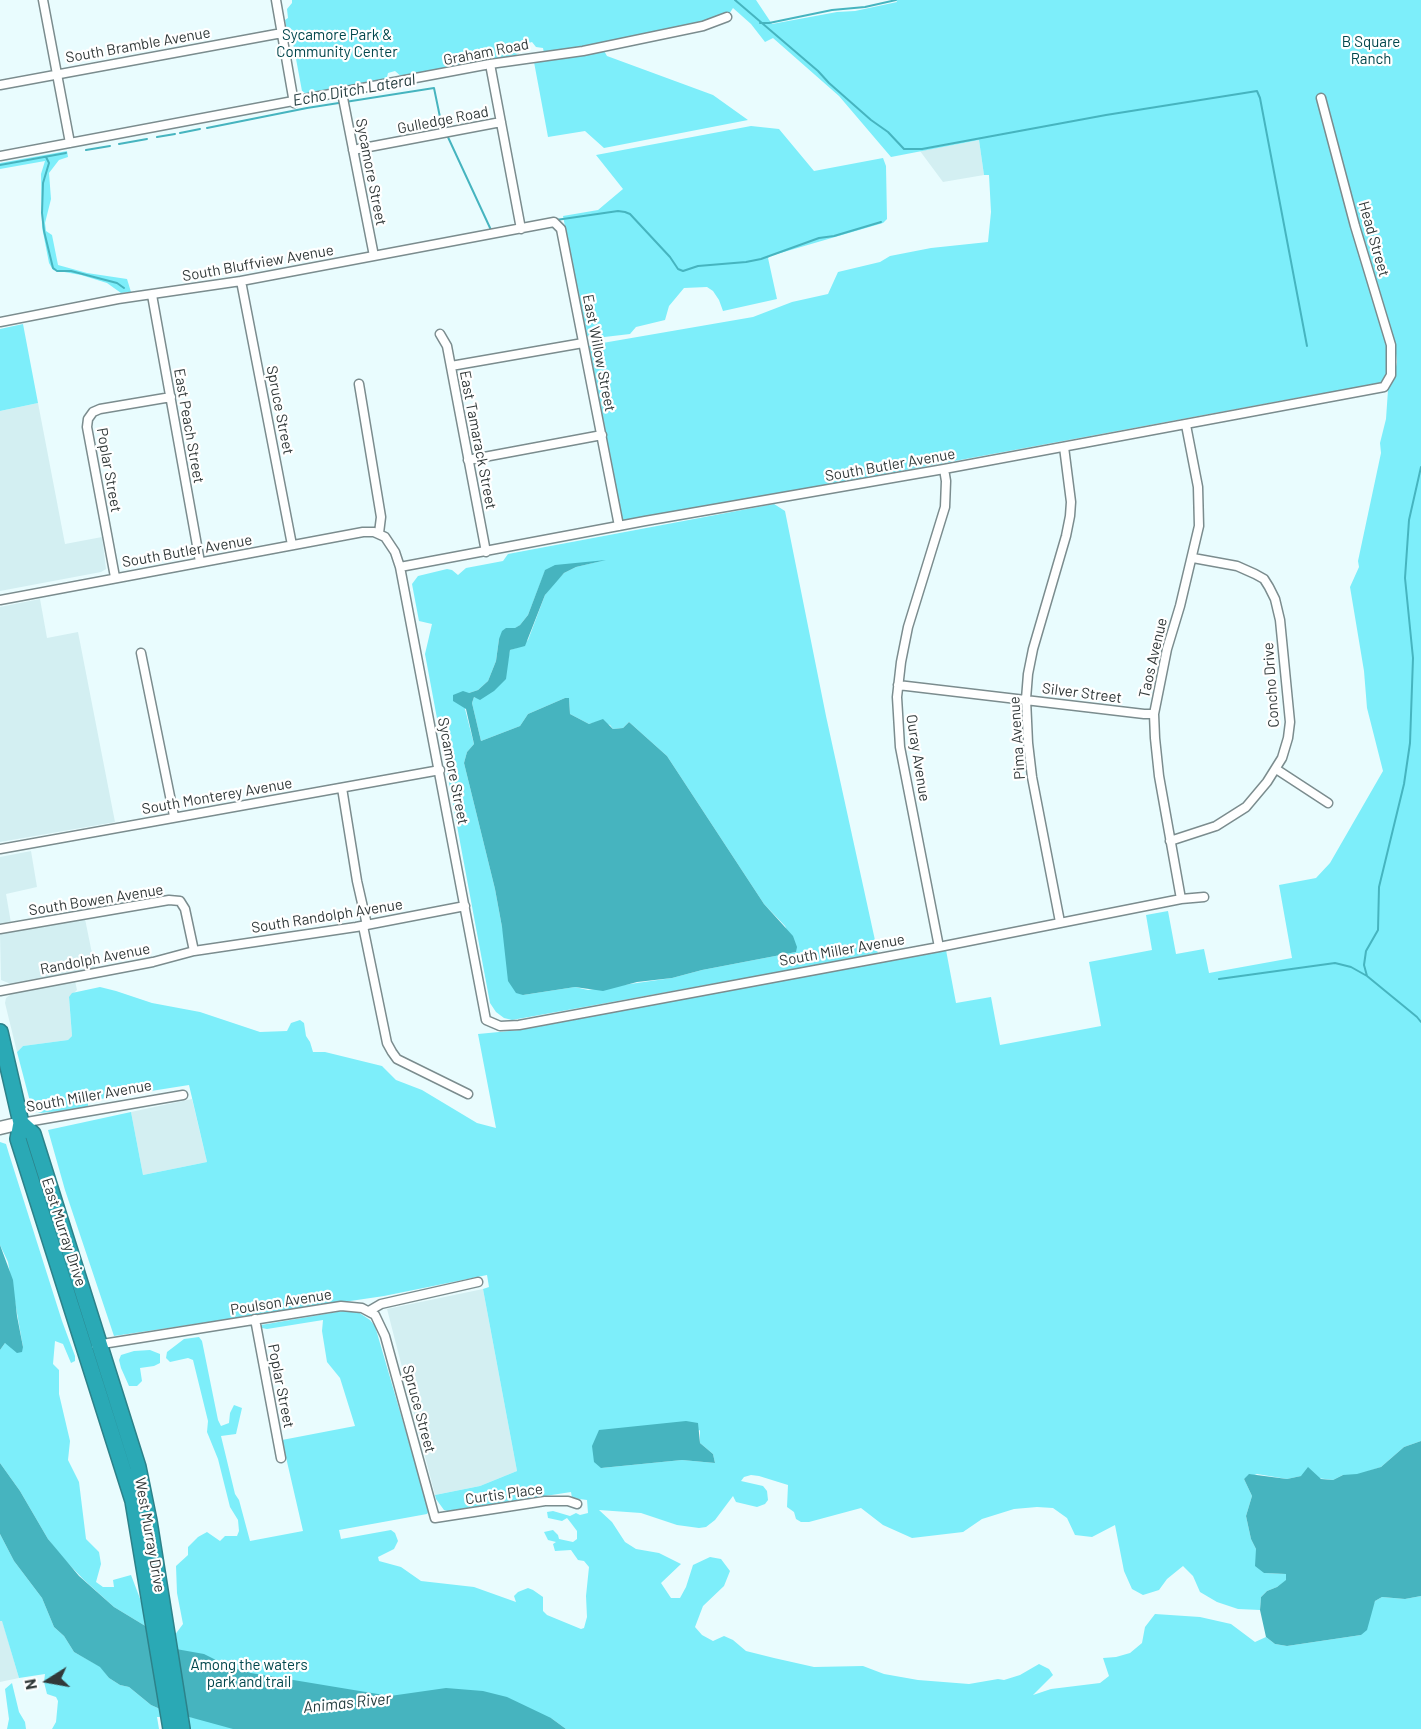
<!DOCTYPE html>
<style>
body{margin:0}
#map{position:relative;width:1421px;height:1729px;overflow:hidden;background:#e9fcfe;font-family:Barlow,sans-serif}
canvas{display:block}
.north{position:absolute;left:18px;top:1651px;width:60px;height:60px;-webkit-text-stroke:4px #fff;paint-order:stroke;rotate:259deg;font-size:16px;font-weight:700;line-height:24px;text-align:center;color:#313939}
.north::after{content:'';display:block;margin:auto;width:21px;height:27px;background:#313939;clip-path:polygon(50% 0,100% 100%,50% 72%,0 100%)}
</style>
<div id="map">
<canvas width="1421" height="1729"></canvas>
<div class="north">N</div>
</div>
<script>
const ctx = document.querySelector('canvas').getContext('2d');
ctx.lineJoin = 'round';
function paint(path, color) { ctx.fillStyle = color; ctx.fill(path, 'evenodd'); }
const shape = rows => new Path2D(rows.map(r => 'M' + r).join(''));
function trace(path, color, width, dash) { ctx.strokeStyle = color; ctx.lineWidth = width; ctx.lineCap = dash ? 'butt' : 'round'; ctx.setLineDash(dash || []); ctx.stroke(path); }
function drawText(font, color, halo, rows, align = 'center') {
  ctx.font = font + ' Barlow,sans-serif'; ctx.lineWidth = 4.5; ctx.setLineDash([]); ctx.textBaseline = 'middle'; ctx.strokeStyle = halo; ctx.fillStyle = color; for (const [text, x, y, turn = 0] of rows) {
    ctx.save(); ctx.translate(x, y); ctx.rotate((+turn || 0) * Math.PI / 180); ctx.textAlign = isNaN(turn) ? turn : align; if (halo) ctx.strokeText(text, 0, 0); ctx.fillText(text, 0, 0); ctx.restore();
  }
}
paint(shape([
 [979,140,984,175,943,182,920,151],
 [38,403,65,544,102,537,106,569,101,572,0,591,0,411],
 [40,599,47,638,78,632,115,822,0,842,0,607],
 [31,851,37,887,6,894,11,923,0,925,0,857],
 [85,919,95,968,11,984,1,980,0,933],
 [75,981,77,990,69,998,72,1036,68,1040,23,1046,17,1052,5,1003,6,998,11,994],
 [192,1099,207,1162,143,1175,131,1112],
 [483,1289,517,1471,480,1486,435,1495,387,1309],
 [2,1620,19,1678,0,1682,0,1621]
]), '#d3eff2');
paint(shape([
 [292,0,756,0,772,24,837,12,855,11,897,2,896,0,1421,0,1421,1441,1404,1447,1381,1467,1357,1475,1343,1475,1333,1480,1301,1476,1287,1479,1257,1474,1244,1479,1252,1496,1246,1516,1251,1539,1256,1549,1256,1557,1264,1573,1286,1574,1287,1580,1277,1587,1267,1591,1261,1597,1260,1610,1238,1609,1217,1602,1200,1592,1193,1576,1183,1566,1167,1579,1159,1590,1143,1595,1132,1589,1124,1571,1115,1525,1092,1537,1075,1535,1067,1518,1053,1508,1037,1507,1014,1509,982,1519,963,1532,912,1538,883,1525,861,1508,809,1522,801,1522,796,1519,794,1512,787,1507,788,1485,759,1476,751,1475,744,1477,741,1481,763,1486,767,1491,768,1500,765,1504,757,1507,736,1502,733,1496,715,1520,706,1527,699,1528,677,1525,641,1513,599,1510,612,1522,625,1542,636,1549,659,1553,681,1564,661,1583,671,1598,680,1598,686,1587,693,1565,710,1557,721,1559,730,1571,724,1586,703,1606,695,1627,702,1635,713,1641,724,1636,733,1640,746,1651,774,1658,814,1667,863,1666,884,1674,918,1680,969,1684,998,1679,1004,1680,1020,1675,1039,1664,1049,1669,1053,1675,1033,1695,1051,1689,1100,1683,1109,1676,1103,1658,1116,1657,1130,1653,1142,1643,1145,1627,1155,1614,1200,1617,1231,1624,1255,1642,1266,1637,1275,1644,1287,1646,1361,1635,1375,1601,1382,1597,1405,1599,1421,1596,1421,1729,566,1729,551,1718,554,1729,191,1729,187,1724,186,1716,200,1719,175,1649,174,1636,183,1624,177,1593,176,1566,188,1555,188,1547,198,1537,207,1532,220,1541,225,1536,237,1536,239,1531,238,1520,230,1507,218,1459,207,1432,208,1421,193,1360,188,1358,170,1362,166,1358,167,1352,184,1339,199,1337,202,1341,218,1420,221,1426,229,1423,230,1413,234,1405,242,1408,236,1434,221,1436,235,1494,239,1500,250,1541,303,1531,282,1440,355,1426,340,1378,327,1362,322,1331,323,1320,267,1329,262,1328,261,1325,343,1311,358,1312,370,1320,375,1326,429,1511,427,1514,339,1530,341,1539,391,1530,395,1533,398,1541,394,1549,378,1557,379,1561,401,1567,421,1581,474,1587,516,1602,514,1596,518,1592,528,1588,533,1590,543,1597,543,1611,547,1615,581,1629,584,1628,587,1617,586,1596,589,1567,584,1561,578,1560,571,1550,555,1551,553,1544,556,1542,548,1540,544,1532,553,1530,558,1535,559,1539,573,1542,577,1539,577,1531,571,1523,567,1518,562,1521,548,1518,547,1512,553,1511,570,1516,576,1513,580,1515,588,1513,587,1500,572,1498,571,1492,448,1511,444,1510,436,1499,435,1495,480,1486,517,1471,483,1289,489,1287,487,1275,384,1296,114,1336,65,1190,48,1130,131,1112,143,1175,207,1162,189,1085,88,1101,88,1107,61,1111,40,1113,32,1109,17,1052,23,1046,68,1040,72,1036,69,997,72,993,100,987,116,991,152,1003,200,1012,260,1032,287,1031,291,1023,300,1020,304,1023,306,1036,310,1042,313,1052,325,1052,382,1066,396,1080,422,1090,477,1123,496,1128,478,1034,520,1030,946,950,956,1003,991,997,1000,1045,1101,1026,1089,962,1152,950,1146,915,1168,911,1176,954,1204,949,1209,973,1292,958,1279,885,1316,878,1330,863,1383,771,1367,708,1364,671,1350,587,1359,567,1358,561,1381,453,1380,443,1386,419,1388,390,1326,402,1323,393,624,522,622,519,588,347,591,345,753,317,792,302,828,294,838,272,880,262,890,256,931,248,988,242,991,212,989,175,984,175,979,140,891,157,839,96,773,38,765,42,751,24,733,8,729,14,718,19,586,48,544,53,543,48,536,47,532,42,525,44,521,52,516,55,493,59,485,53,478,54,475,61,470,64,402,77,395,71,388,73,387,77,381,81,308,95,302,91,291,32,287,31,285,20,288,18,287,9,292,3],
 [1325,98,1359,226,1395,345,1397,362,1395,372],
 [700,1430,700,1443,713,1454,715,1463,682,1460,601,1468],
 [603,49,607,56,713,95,748,120,604,148,585,131,548,137,534,62],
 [751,126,779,129,814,171,883,158,886,166,887,219,883,223,770,256,768,258,777,299,723,311,719,300,713,291,707,287,684,288,669,306,665,320,636,327,630,334,596,338,586,336,563,216,598,210,623,189,596,155],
 [67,151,68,157,59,160,49,173,51,199,45,223,46,231,52,235,58,265,87,273,127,279,131,292,121,293,107,283,81,275,53,270,49,263,42,227,41,174,45,161,0,169,0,163],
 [23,324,38,403,0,411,0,329],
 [774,504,785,511,826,716,878,954,512,1020,504,1018,496,1012,490,1003,425,654,432,624,419,621,412,584,418,576,447,569,452,570,458,575,466,568,503,561,508,554],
 [601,561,576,567,564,573,552,585,545,595,528,640,516,648,510,650,508,660,477,698,474,697,472,703,481,741,520,726,528,714,565,698,569,698,570,714,589,724,597,722,610,725,613,729,623,728,629,722,667,756,764,904,785,926,796,952,702,970,672,978,588,990,575,987,523,995,502,927,495,889,464,763,467,752,474,744,465,709,469,693,478,690,488,681,496,661,499,639,520,625,528,615,545,571],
 [0,1142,6,1144,9,1154,62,1321,75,1356,75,1361,71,1363,63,1344,55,1341,53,1364,59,1370,59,1394,70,1441,68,1460,79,1482,86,1539,99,1552,101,1564,96,1582,103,1587,114,1587,113,1580,131,1575,144,1609,147,1627,114,1607,84,1580,61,1556,48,1539,20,1491,0,1463,0,1350,5,1343,23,1347,8,1262,0,1245],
 [150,1350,160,1354,160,1363,154,1366,140,1368,142,1381,137,1386,129,1386,121,1368,119,1360,121,1355,134,1351],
 [0,1534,14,1561,42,1598,54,1627,64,1636,74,1652,101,1667,109,1678,120,1685,129,1687,151,1705,160,1709,161,1717,157,1717,159,1729,52,1729,56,1722,58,1701,56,1697,47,1694,44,1682,45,1674,19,1678,2,1621,0,1621],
 [12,1683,19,1712,25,1722,26,1729,7,1729,9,1719,5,1689]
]), '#7deefa');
paint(shape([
 [606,560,576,567,564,573,545,595,525,646,510,650,506,679,494,691,480,700,474,697,472,703,481,741,520,726,528,714,565,698,569,698,570,714,589,724,603,719,613,729,623,728,629,722,667,756,764,904,793,936,797,947,796,952,702,970,672,978,637,982,603,991,575,987,523,995,516,993,508,981,502,927,495,889,464,763,467,752,474,744,466,709,453,701,453,695,463,691,469,693,478,690,488,681,496,661,499,639,502,631,506,628,515,628,520,625,528,615,545,570,555,565],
 [0,1245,13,1280,17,1316,23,1347,22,1352,17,1353,5,1343,0,1350],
 [686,1421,698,1423,700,1443,713,1454,715,1463,682,1460,601,1468,594,1462,592,1446,599,1430],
 [1421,1441,1421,1596,1405,1599,1382,1597,1375,1601,1367,1630,1361,1635,1287,1646,1275,1644,1266,1637,1260,1610,1261,1597,1267,1591,1277,1587,1286,1580,1286,1574,1264,1573,1255,1566,1256,1549,1251,1539,1246,1516,1252,1496,1244,1479,1249,1474,1287,1479,1301,1476,1308,1467,1321,1479,1333,1480,1343,1475,1357,1474,1381,1467,1404,1447],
 [0,1463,20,1491,48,1539,79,1576,114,1607,147,1627,176,1649,204,1654,228,1666,251,1673,390,1696,446,1688,483,1691,507,1697,551,1718,566,1729,233,1729,160,1709,151,1705,129,1687,120,1685,109,1678,100,1667,74,1652,64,1636,54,1627,42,1598,14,1561,0,1534]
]), '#46b4bf');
trace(shape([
 [735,0,818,71,829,83,871,120,888,132,904,149,922,149,1106,115,1257,91,1260,98,1307,346],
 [760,23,769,23,832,10,865,7,896,0],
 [207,128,307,108,434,88,441,122,444,130],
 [180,133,200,129],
 [447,135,491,230],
 [157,137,175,134],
 [119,144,147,139],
 [86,150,110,146],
 [46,157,49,163,43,183,42,213,44,231,53,268,57,271,71,271,117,283,124,288],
 [0,165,66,153],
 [556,220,618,211,625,212,630,214,670,257,678,269,683,271,698,266,746,262,761,259,819,238,834,236,881,222],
 [1367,976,1364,965,1366,951,1378,930,1379,887,1404,784,1410,743,1413,658,1405,578,1409,520,1421,467],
 [1219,979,1335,963,1351,967,1367,976,1417,1017,1421,1022]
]), '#46b4bf', 2);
const street = shape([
 [43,0,70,143],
 [276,0,294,103],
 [490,64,521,229],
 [0,85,282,33],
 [342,93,374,256],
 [353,150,501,122],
 [0,156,490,64,583,51,703,26,727,17],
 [241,281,292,545],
 [152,295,200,562],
 [0,322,118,299,241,281,554,222,561,229,619,526],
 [440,334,447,346,486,552],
 [451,366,583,343],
 [359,384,381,517,379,533],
 [468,460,602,435],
 [400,567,645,521,944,469,1384,387,1391,375,1391,345,1355,226,1321,98],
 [115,577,87,427,88,419,93,412,100,409,171,397],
 [0,600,363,532,374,532,385,537,395,552,400,567,486,1020,500,1026,519,1025,939,947,1181,899,1204,897],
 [141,653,174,816],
 [898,685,1144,714,1154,714],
 [1276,769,1328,803],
 [342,788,357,881,367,925],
 [1170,841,1216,826,1246,807,1267,782,1282,758,1288,738,1290,722,1280,620,1275,599,1269,587,1264,579,1255,574,1237,566,1193,558],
 [0,849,440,770],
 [1181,899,1159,776,1155,738,1154,714,1167,649,1180,606,1199,526,1198,487,1186,425],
 [1060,922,1032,777,1028,743,1026,699,1028,674,1033,649,1066,536,1070,516,1071,502,1064,447],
 [363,926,387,1043,392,1052,397,1059,468,1094],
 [0,929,169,900,180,901,185,909,194,951],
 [939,947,900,747,897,697,901,662,908,627,945,507,946,481,944,469],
 [0,991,153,962,194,951,356,927,465,906],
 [21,1123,183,1095],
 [369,1311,381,1304,478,1282],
 [255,1319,281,1458],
 [96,1345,341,1306,362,1308,375,1315,385,1336,435,1518,545,1501,568,1501,577,1504]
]);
const secondary = shape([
 [0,1128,21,1123]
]);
const highway = shape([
 [0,1032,21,1123,18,1139,133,1501,171,1729],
 [21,1123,33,1134,138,1467,149,1521,182,1729]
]);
trace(street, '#7b8c8e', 11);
trace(secondary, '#7b8c8e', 15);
trace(highway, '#2c828a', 18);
trace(street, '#fff', 8);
trace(secondary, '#fff', 12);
trace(highway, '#2aa9b5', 15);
drawText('15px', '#00464c', '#fff', [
 ["Sycamore Park &",337,35],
 ["Community Center",337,52],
 ["B Square",1371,42],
 ["Ranch",1371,59],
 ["Among the waters",249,1665],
 ["park and trail",249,1682]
]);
drawText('15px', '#313939', '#fff', [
 ["South Bramble Avenue",138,45,-10],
 ["Graham Road",486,52,-11],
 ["Gulledge Road",443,120,-11],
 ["Sycamore Street",371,172,79],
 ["Head Street",1374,239,74],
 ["South Bluffview Avenue",258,263,-10],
 ["East Willow Street",599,353,79],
 ["Spruce Street",280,410,79],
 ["East Peach Street",189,426,80],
 ["East Tamarack Street",478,440,79],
 ["South Butler Avenue",890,465,-10],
 ["Poplar Street",109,470,80],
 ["South Butler Avenue",187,551,-10],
 ["Taos Avenue",1153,658,-77],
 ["Concho Drive",1271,685,-94],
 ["Silver Street",1082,693,7],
 ["Pima Avenue",1017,738,-94],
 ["Ouray Avenue",918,758,81],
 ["Sycamore Street",453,771,79],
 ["South Monterey Avenue",217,796,-10],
 ["South Bowen Avenue",96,900,-9],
 ["South Randolph Avenue",327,916,-9],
 ["South Miller Avenue",842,950,-10],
 ["Randolph Avenue",95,959,-11],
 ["South Miller Avenue",89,1096,-10],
 ["East Murray Drive",64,1232,72],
 ["Poulson Avenue",281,1302,-9],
 ["Poplar Street",281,1386,79],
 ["Spruce Street",419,1409,75],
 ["Curtis Place",504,1494,-8],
 ["West Murray Drive",150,1535,80]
]);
drawText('italic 16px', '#233c3e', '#fff', [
 ["Echo Ditch Lateral",354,90,-10],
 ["Animas River",347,1703,-6]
]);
</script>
